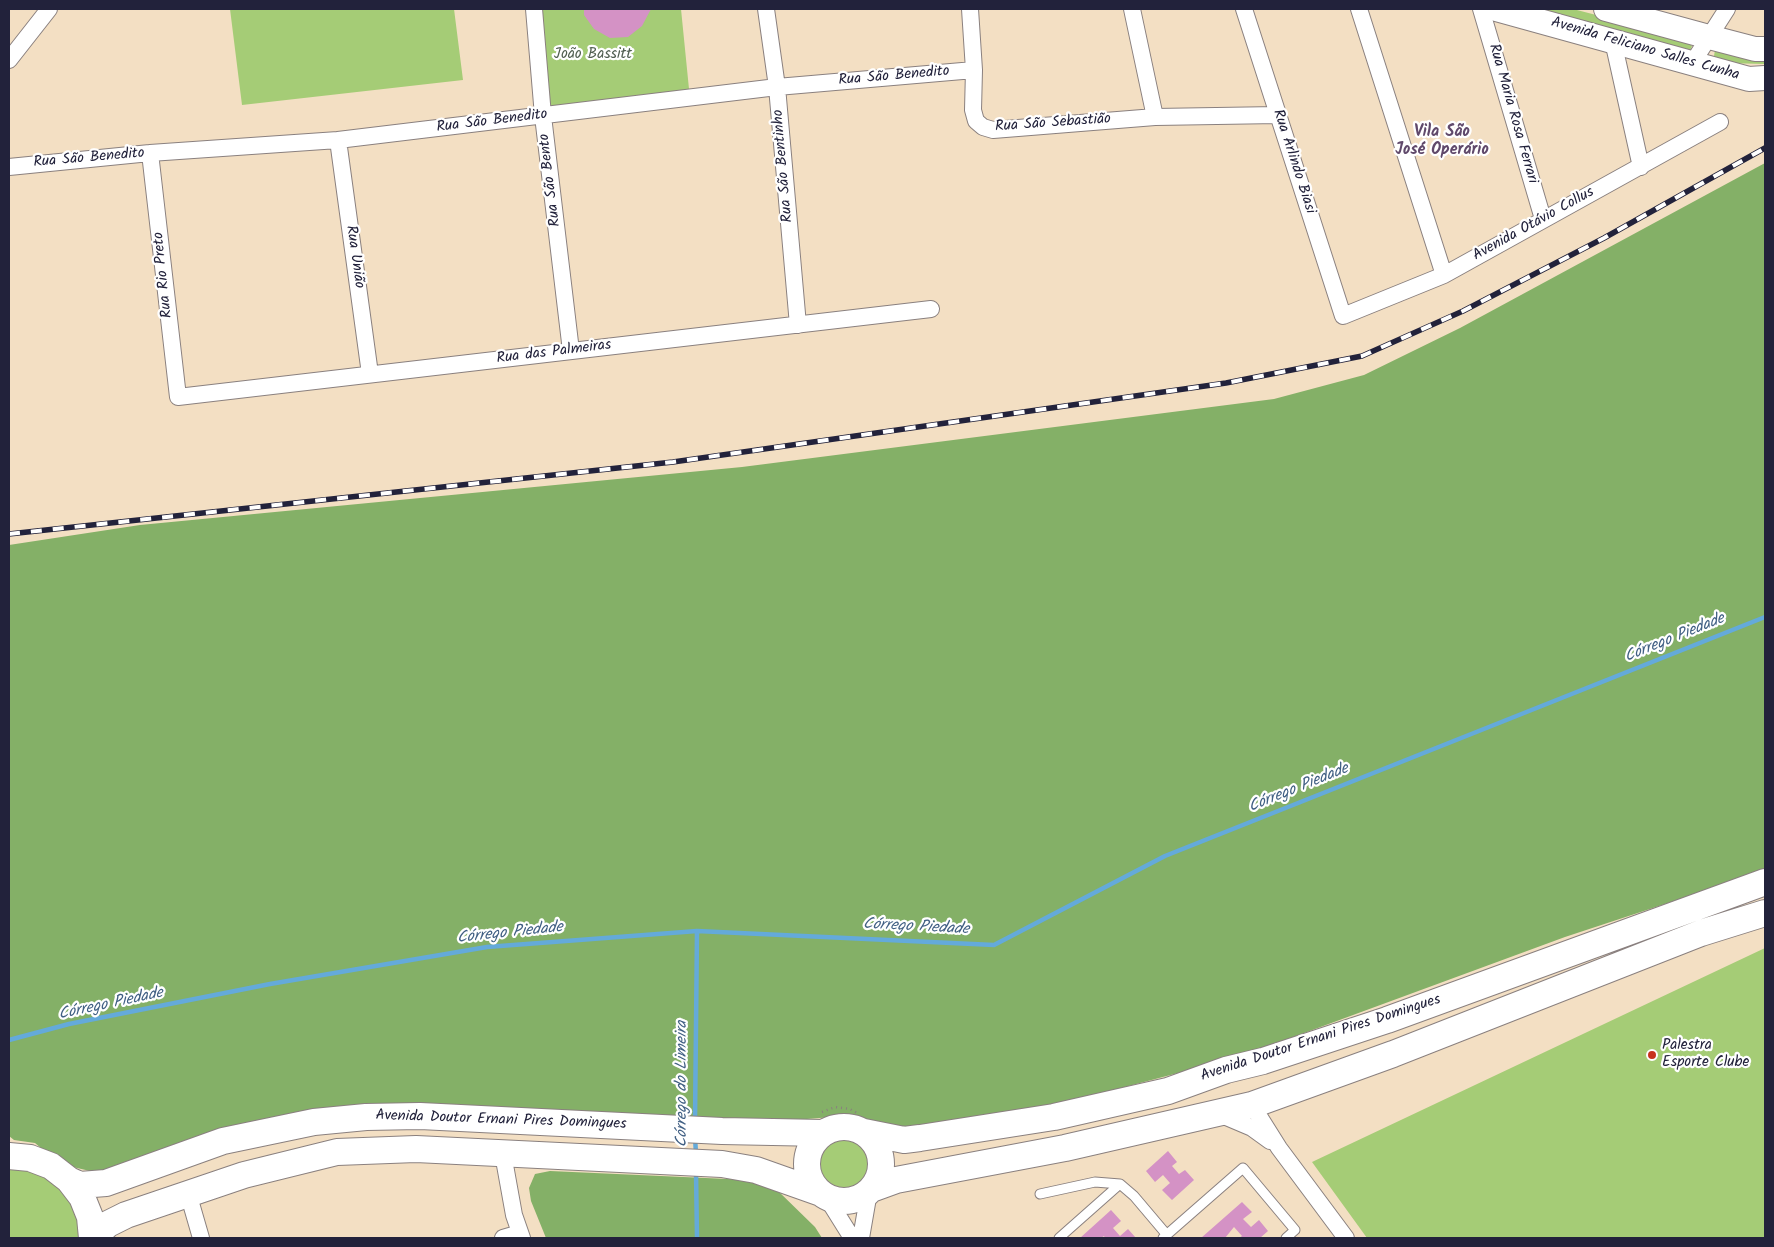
<!DOCTYPE html>
<meta charset="utf-8">
<style>
body{margin:0}
#map{position:relative;width:1774px;height:1247px;overflow:hidden;background:#f3dfc3;font-family:Kalam,sans-serif}
canvas{display:block}
.frame{position:absolute;inset:0;border:10px solid #22223b;pointer-events:none}
</style>
<div id="map">
<canvas width="1774" height="1247"></canvas>
<div class="frame"></div>
</div>
<script>
const ctx = document.querySelector('canvas').getContext('2d');
ctx.lineJoin = 'round';
function paint(path, color) { ctx.fillStyle = color; ctx.fill(path, 'evenodd'); }
const shape = rows => new Path2D(rows.map(r => 'M' + r).join(''));
function trace(path, color, width, dash) { ctx.strokeStyle = color; ctx.lineWidth = width; ctx.lineCap = dash ? 'butt' : 'round'; ctx.setLineDash(dash || []); ctx.stroke(path); }
function drawText(font, color, halo, rows, align = 'center') {
  ctx.font = font + ' Kalam,sans-serif'; ctx.lineWidth = 4.5; ctx.setLineDash([]); ctx.textBaseline = 'middle'; ctx.strokeStyle = halo; ctx.fillStyle = color; for (const [text, x, y, turn = 0] of rows) {
    ctx.save(); ctx.translate(x, y); ctx.rotate((+turn || 0) * Math.PI / 180); ctx.textAlign = isNaN(turn) ? turn : align; if (halo) ctx.strokeText(text, 0, 0); ctx.fillText(text, 0, 0); ctx.restore();
  }
}
paint(shape([
 [230,9,454,9,463,80,242,105],
 [540,9,681,9,689,89,548,109],
 [1516,9,1573,9,1685,38,1692,46,1688,55],
 [1715,50,1765,56,1765,64,1725,63,1714,56],
 [1765,948,1765,1238,1367,1238,1312,1162],
 '810 1164a34 34 0 1 1 68 0a34 34 0 1 1-68 0Z',
 [9,1167,32,1170,59,1185,76,1211,80,1238,9,1238]
]), '#a5cc76');
paint(shape([
 [1765,163,1765,871,1565,937,1239,1057,1060,1104,907,1128,832,1117,745,1124,409,1104,112,1173,90,1171,60,1164,35,1143,14,1140,9,1136,9,545,140,525,742,467,1274,399,1364,375,1460,328],
 [550,1171,750,1180,775,1188,815,1227,822,1238,546,1238,531,1201,529,1188,535,1174]
]), '#84b067');
trace(shape([
 [9,1040,69,1024,270,984,487,947,697,931,994,945,1165,856,1765,617],
 [695,1122,697,931],
 [695,1137,696,1154],
 [696,1172,697,1238]
]), '#64aada', 4.5);
paint(shape([
 [584,9,651,9,642,26,628,37,610,38,594,29,584,15],
 [1168,1151,1177,1162,1172,1166,1179,1174,1185,1170,1194,1180,1172,1200,1162,1190,1170,1183,1163,1175,1155,1182,1146,1171],
 [1242,1202,1252,1212,1243,1219,1251,1227,1259,1220,1268,1231,1260,1238,1239,1238,1242,1236,1234,1227,1225,1238,1201,1238],
 [1111,1210,1121,1221,1113,1228,1120,1236,1128,1229,1136,1238,1105,1238,1104,1236,1101,1238,1080,1238]
]), '#d492c5');
const service = shape([
 [1040,1194,1095,1182,1120,1184,1134,1196,1167,1235],
 [1059,1238,1120,1184],
 [1163,1238,1243,1168,1295,1230,1286,1238]
]);
const minor = shape([
 [534,9,543,116,571,351],
 [766,9,777,87,798,325],
 [970,9,974,70,973,110,976,121,983,127,993,130,1155,117],
 [1132,9,1155,117,1278,115],
 [1244,9,1343,316,1444,275,1720,122],
 [1359,9,1444,275],
 [1481,9,1543,219],
 [1613,41,1641,167],
 [9,60,49,9],
 [1693,62,1727,9],
 [338,140,370,374],
 [150,153,178,397,931,309],
 [9,167,150,153,338,140,777,87,974,70],
 [1252,1105,1279,1148,1346,1238],
 [1219,1114,1252,1128,1270,1141],
 [503,1154,514,1215,522,1238],
 [188,1193,201,1238],
 [827,1198,852,1238],
 [503,1238,520,1233],
 [861,1238,869,1192]
]);
const secondary = shape([
 [1496,9,1749,79,1765,78],
 [1606,9,1709,37,1755,49,1765,49]
]);
const primary = shape([
 '807 1164a37 37 0 1 1 74 0a37 37 0 1 1-74 0Z',
 [864,1132,904,1140,920,1138,1054,1117,1168,1091,1226,1070,1263,1061,1387,1020,1765,882],
 [9,1156,30,1158,51,1166,69,1180,82,1197,90,1217,92,1238],
 [69,1180,80,1185,106,1183,223,1141,314,1122,366,1117,420,1116,722,1131,823,1133],
 [874,1188,896,1180,1065,1148,1252,1105,1393,1054,1701,933,1765,913],
 [93,1238,108,1224,126,1215,244,1175,337,1152,416,1149,722,1164,756,1170,821,1193]
]);
trace(service, '#8a807f', 11);
trace(minor, '#8a807f', 18);
trace(secondary, '#8a807f', 26);
trace(primary, '#8a807f', 28);
trace(shape([
 [822,1112,835,1107,850,1109,857,1113]
]), '#8a807f', 2.5, [1, 4]);
trace(service, '#fff', 9);
trace(minor, '#fff', 16);
trace(secondary, '#fff', 24);
trace(primary, '#fff', 26);
const rail = shape([
 [9,534,673,462,1226,383,1362,356,1463,311,1604,238,1765,148]
]);
trace(rail, '#22223b', 5.5);
trace(rail, '#fff', 4, [11]);
for (const [x, y, r, color] of [
 [1652,1055,5,"#c8321e"]
]) { const dot = new Path2D(); dot.arc(x, y, r, 0, 2 * Math.PI); ctx.fillStyle = color; ctx.fill(dot); trace(dot, '#fff', 2); }
drawText('15px', '#22223b', '#fff', [
 ["Avenida Feliciano Salles Cunha",1645,50,16],
 ["Rua São Benedito",894,77,-5],
 ["Rua Maria Rosa Ferrari",1512,114,74],
 ["Rua São Benedito",492,122,-7],
 ["Rua São Sebastião",1053,124,-4],
 ["Rua São Benedito",89,159,-5],
 ["Rua Arlindo Biasi",1293,162,72],
 ["Rua São Bentinho",784,166,-95],
 ["Rua São Bento",551,180,-97],
 ["Avenida Otávio Collus",1534,225,-29],
 ["Rua União",354,257,82],
 ["Rua Rio Preto",164,275,-96],
 ["Rua das Palmeiras",554,353,-7],
 ["Avenida Doutor Ernani Pires Domingues",1321,1039,-18],
 ["Avenida Doutor Ernani Pires Domingues",501,1121,2]
]);
drawText('15px', '#505e50', '#fff', [
 ["João Bassitt",593,55]
]);
drawText('15px', '#22223b', '#fff', [
 ["Palestra",1662,1046],
 ["Esporte Clube",1662,1063]
], 'left');
drawText('bold 16px', '#60496b', '#fff', [
 ["Vila São",1442,133],
 ["José Operário",1442,151]
]);
drawText('italic 16px', '#405f83', '#fff', [
 ["Córrego Piedade",1675,639,-22],
 ["Córrego Piedade",1299,789,-22],
 ["Córrego Piedade",916,928,3],
 ["Córrego Piedade",510,934,-6],
 ["Córrego Piedade",111,1005,-12],
 ["Córrego do Limeira",683,1084,-90]
]);
</script>
